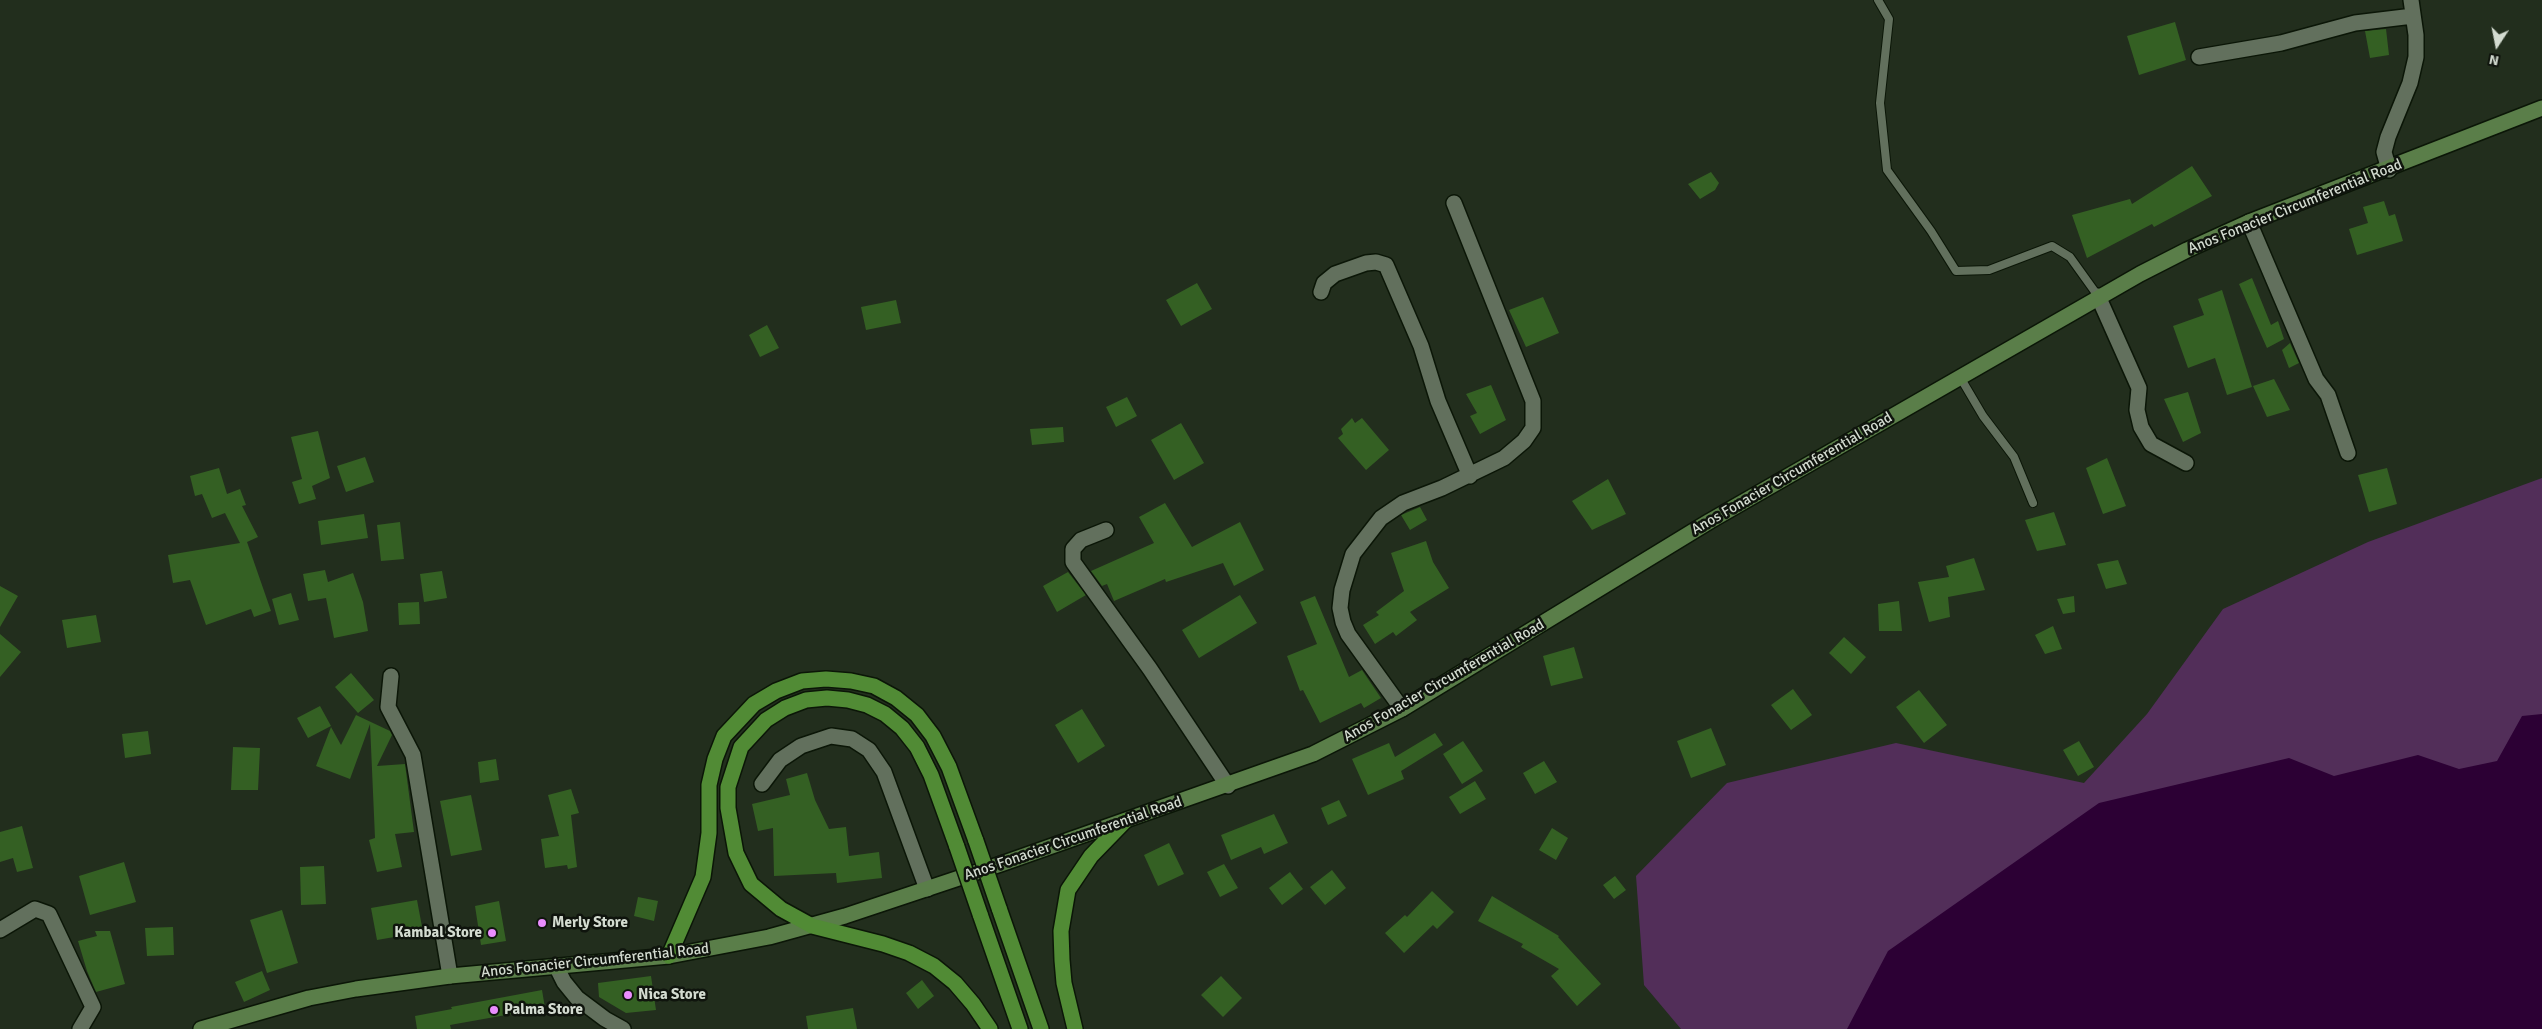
<!DOCTYPE html>
<style>
body{margin:0}
#map{position:relative;width:2542px;height:1029px;overflow:hidden;background:#222e1d;font-family:Signika,sans-serif}
canvas{display:block}
.north{position:absolute;left:2472px;top:20px;width:50px;height:50px;-webkit-text-stroke:4px #0f140d;paint-order:stroke;rotate:191deg;font-size:14px;font-weight:700;line-height:20px;text-align:center;color:#d3dbd0}
.north::after{content:'';display:block;margin:auto;width:18px;height:22px;background:#d3dbd0;clip-path:polygon(50% 0,100% 100%,50% 72%,0 100%)}
</style>
<div id="map">
<canvas width="2542" height="1029"></canvas>
<div class="north">N</div>
</div>
<script>
const ctx = document.querySelector('canvas').getContext('2d');
ctx.lineJoin = 'round';
function paint(path, color) { ctx.fillStyle = color; ctx.fill(path, 'evenodd'); }
const shape = rows => new Path2D(rows.map(r => 'M' + r).join(''));
function trace(path, color, width, dash) { ctx.strokeStyle = color; ctx.lineWidth = width; ctx.lineCap = dash ? 'butt' : 'round'; ctx.setLineDash(dash || []); ctx.stroke(path); }
function drawText(font, color, halo, rows, align = 'center') {
  ctx.font = font + ' Signika,sans-serif'; ctx.lineWidth = 5; ctx.setLineDash([]); ctx.textBaseline = 'middle'; ctx.strokeStyle = halo; ctx.fillStyle = color; for (const [text, x, y, turn = 0] of rows) {
    ctx.save(); ctx.translate(x, y); ctx.rotate((+turn || 0) * Math.PI / 180); ctx.textAlign = isNaN(turn) ? turn : align; if (halo) ctx.strokeText(text, 0, 0); ctx.fillText(text, 0, 0); ctx.restore();
  }
}
paint(shape([
 [2542,478,2542,807,1980,1029,1681,1029,1644,985,1636,876,1727,783,1896,743,2084,783,2147,714,2223,609,2368,542]
]), '#522e59');
paint(shape([
 [2542,714,2542,1029,1847,1029,1888,951,2099,803,2289,758,2334,776,2418,755,2459,769,2497,761,2522,716]
]), '#2c0034');
paint(shape([
 [2175,22,2186,60,2139,75,2127,36],
 [2386,29,2389,55,2370,58,2365,31],
 [2192,166,2212,196,2154,227,2152,224,2087,258,2072,215,2130,199,2132,204],
 [1711,172,1719,183,1715,190,1700,199,1688,184],
 [2384,201,2389,216,2395,214,2403,241,2357,255,2349,229,2368,223,2363,207],
 [2252,278,2271,325,2278,321,2284,339,2267,348,2259,330,2268,326,2259,330,2239,284],
 [1197,283,1212,309,1181,326,1166,300],
 [2222,290,2252,387,2227,395,2215,358,2188,368,2173,326,2204,315,2198,299],
 [1543,297,1559,333,1526,347,1509,310],
 [896,300,901,323,866,330,861,307],
 [767,325,779,348,760,357,749,335],
 [2290,343,2299,363,2289,368,2282,350],
 [2274,379,2290,410,2267,417,2253,386],
 [1491,385,1506,420,1480,434,1470,416,1477,413,1466,394],
 [2188,392,2201,433,2183,442,2164,399],
 [1127,397,1137,416,1116,427,1106,407],
 [1352,418,1355,423,1362,418,1389,450,1366,470,1338,438,1343,434,1341,429],
 [1181,423,1204,463,1174,480,1151,440],
 [1063,427,1064,442,1032,445,1030,429],
 [318,431,330,478,312,486,316,499,299,504,292,482,302,479,291,437],
 [365,457,374,482,346,492,337,466],
 [2107,458,2126,506,2103,514,2086,468],
 [219,468,227,494,240,489,246,505,242,506,258,537,247,542,271,611,254,617,251,609,206,625,190,580,173,583,168,555,240,543,225,513,212,518,202,494,195,496,190,476],
 [2387,468,2397,504,2369,512,2358,475],
 [1608,479,1626,514,1592,530,1572,501],
 [1165,503,1192,547,1240,522,1264,570,1234,586,1223,563,1166,582,1165,579,1114,601,1107,584,1102,586,1091,571,1154,543,1139,517],
 [1420,507,1427,520,1410,530,1401,515],
 [2054,512,2066,545,2037,551,2025,520],
 [364,514,368,538,321,545,318,521],
 [400,522,404,559,381,561,377,525],
 [1426,541,1433,562,1449,588,1410,612,1417,620,1396,636,1393,632,1375,644,1363,625,1379,615,1376,612,1404,591,1391,553],
 [1974,558,1985,590,1948,597,1950,617,1929,622,1918,582,1949,577,1946,566],
 [2118,560,2127,584,2106,589,2097,564],
 [325,570,328,582,353,573,363,602,368,631,334,638,326,598,308,601,303,574],
 [442,571,447,598,424,602,420,574],
 [1068,572,1086,595,1057,612,1043,586],
 [0,586,18,596,0,627],
 [291,593,299,620,279,625,272,599],
 [1240,595,1257,623,1199,658,1182,630],
 [1315,596,1349,677,1362,670,1381,698,1364,708,1361,703,1320,723,1303,690,1300,691,1287,656,1317,644,1300,602],
 [2074,596,2075,612,2063,614,2057,599],
 [1899,601,1902,631,1879,631,1878,604],
 [419,602,420,624,399,625,398,603],
 [96,615,101,642,67,648,62,620],
 [2053,626,2062,649,2045,654,2035,635],
 [0,634,21,652,0,677],
 [1844,637,1866,657,1851,674,1829,653],
 [1574,647,1583,678,1551,686,1543,656],
 [351,673,374,700,358,713,335,687],
 [1793,689,1812,715,1791,730,1771,705],
 [1919,690,1947,725,1924,743,1896,707],
 [320,706,331,726,308,738,297,718],
 [1082,709,1105,746,1078,763,1055,725],
 [356,715,390,731,392,735,377,766,405,764,414,832,395,834,402,867,377,872,369,840,375,838,370,724,350,779,316,766,331,727,341,745],
 [1711,728,1726,765,1691,778,1677,741],
 [148,731,151,754,125,758,122,734],
 [1435,733,1443,745,1401,771,1404,779,1368,795,1352,759,1389,743,1395,757],
 [1463,741,1483,771,1462,784,1443,754],
 [2079,741,2094,767,2078,776,2063,750],
 [233,747,260,748,258,790,231,790],
 [496,759,499,780,480,783,478,762],
 [1544,761,1557,782,1535,794,1523,773],
 [807,773,815,800,829,829,846,827,849,856,879,852,882,878,837,883,836,873,774,876,773,828,758,831,752,804,790,795,786,779],
 [1475,781,1486,799,1460,814,1449,797],
 [571,789,579,813,571,815,577,867,568,869,567,865,545,868,541,839,559,836,548,795],
 [471,795,482,850,451,856,440,801],
 [1339,800,1347,816,1328,825,1321,808],
 [1274,814,1288,843,1264,854,1261,847,1231,860,1221,835],
 [22,826,33,868,17,872,13,858,0,862,0,832],
 [1552,828,1568,838,1556,860,1539,850],
 [1169,843,1184,874,1158,886,1144,855],
 [124,862,136,902,90,915,79,876],
 [1224,864,1238,888,1220,897,1207,872],
 [324,866,326,904,301,905,300,867],
 [1332,870,1346,888,1325,905,1310,887],
 [1290,872,1303,889,1282,905,1269,888],
 [1615,876,1626,890,1614,899,1603,885],
 [1432,891,1454,912,1437,929,1433,925,1404,953,1385,933,1405,915,1407,917],
 [1492,896,1559,936,1558,937,1601,984,1577,1006,1551,976,1559,969,1521,947,1523,944,1478,921],
 [638,897,658,901,654,921,634,916],
 [417,900,423,932,377,940,371,908],
 [499,901,506,941,481,945,475,906],
 [282,910,298,963,267,973,250,920],
 [173,927,174,955,147,956,145,928],
 [95,931,110,931,125,984,96,992,87,971,78,941,97,936],
 [262,971,270,990,244,1002,235,982],
 [651,976,656,1010,626,1013,599,997,598,983],
 [1221,976,1242,998,1223,1017,1201,995],
 [922,980,934,996,918,1009,906,993],
 [542,990,545,1008,450,1025,451,1029,417,1029,415,1016,452,1009,451,1007],
 [853,1008,857,1029,808,1029,806,1016]
]), '#346023');
const service = shape([
 [1878,0,1889,19,1880,103,1887,170,1931,231,1956,271,1989,270,2052,246,2070,257,2098,296],
 [1960,377,1983,416,2014,457,2033,503]
]);
const minor = shape([
 [2199,57,2281,43,2355,23,2413,16],
 [2389,170,2384,152,2388,137,2410,83,2416,57,2416,35,2411,0],
 [2249,222,2316,379,2328,395,2348,453],
 [1321,292,1324,283,1335,274,1366,263,1376,262,1386,265,1421,346,1438,401,1470,476],
 [2098,296,2139,388,2137,410,2141,427,2151,444,2186,463],
 [1106,530,1081,540,1073,549,1073,562,1150,669,1228,786],
 [391,676,388,707,413,755,450,976],
 [1402,709,1348,634,1343,622,1340,608,1342,590,1353,554,1381,518,1403,503,1442,488,1504,458,1524,441,1533,428,1533,401,1454,203],
 [762,784,780,760,801,746,831,736,852,739,869,750,884,772,927,889],
 [0,930,35,909,49,914,93,1007,80,1029]
]);
const tertiary = shape([
 [557,968,564,982,577,998,605,1019,623,1029]
]);
const secondary = shape([
 [201,1029,309,998,356,989,450,976,669,956,769,937,845,916,1001,864,1313,754,1402,709,1710,521,2140,274,2187,250,2249,222,2542,108]
]);
const primary = shape([
 [957,847,931,775,917,747,902,728,885,714,867,705,848,700,827,698,806,700,785,708,766,720,741,747,728,787,728,808,736,853,751,884,781,909,812,926,883,944,909,953,934,966,955,983,973,1004,990,1029],
 [999,908,1041,1029],
 [980,914,1020,1029],
 [669,956,703,877,709,833,709,785,715,759,724,736,754,704,776,691,802,681,826,679,851,681,874,686,896,698,917,715,933,736,949,767,976,841],
 [1075,1029,1064,983,1062,960,1061,931,1068,890,1091,856,1125,821]
]);
trace(service, '#0b1607', 10);
trace(minor, '#0b1607', 18);
trace(tertiary, '#0b1607', 18);
trace(secondary, '#0b1607', 18);
trace(primary, '#0b1607', 18);
trace(service, '#62705d', 8);
trace(minor, '#62705d', 15);
trace(tertiary, '#62705d', 15);
trace(secondary, '#5a7e49', 15);
trace(primary, '#518b35', 15);
const primaryBridge = shape([
 [976,841,999,908],
 [957,847,980,914]
]);
trace(primaryBridge, '#0b1607', 18, []);
trace(primaryBridge, '#518b35', 15);
for (const [x, y, r, color] of [
 [542,923,5,"#ea8dfd"],
 [492,933,5,"#ea8dfd"],
 [628,995,5,"#ea8dfd"],
 [494,1010,5,"#ea8dfd"]
]) { const dot = new Path2D(); dot.arc(x, y, r, 0, 2 * Math.PI); ctx.fillStyle = color; ctx.fill(dot); trace(dot, '#0f140d', 2); }
drawText('15px', '#d3dbd0', '#0f140d', [
 ["Anos Fonacier Circumferential Road",2295,207,-22],
 ["Anos Fonacier Circumferential Road",1792,474,-30],
 ["Anos Fonacier Circumferential Road",1444,681,-30],
 ["Anos Fonacier Circumferential Road",1073,839,-19],
 ["Anos Fonacier Circumferential Road",595,961,-6]
]);
drawText('bold 15px', '#d3dbd0', '#0f140d', [
 ["Merly Store",552,923],
 ["Kambal Store",482,933,"right"],
 ["Nica Store",638,995],
 ["Palma Store",504,1010]
], 'left');
</script>
